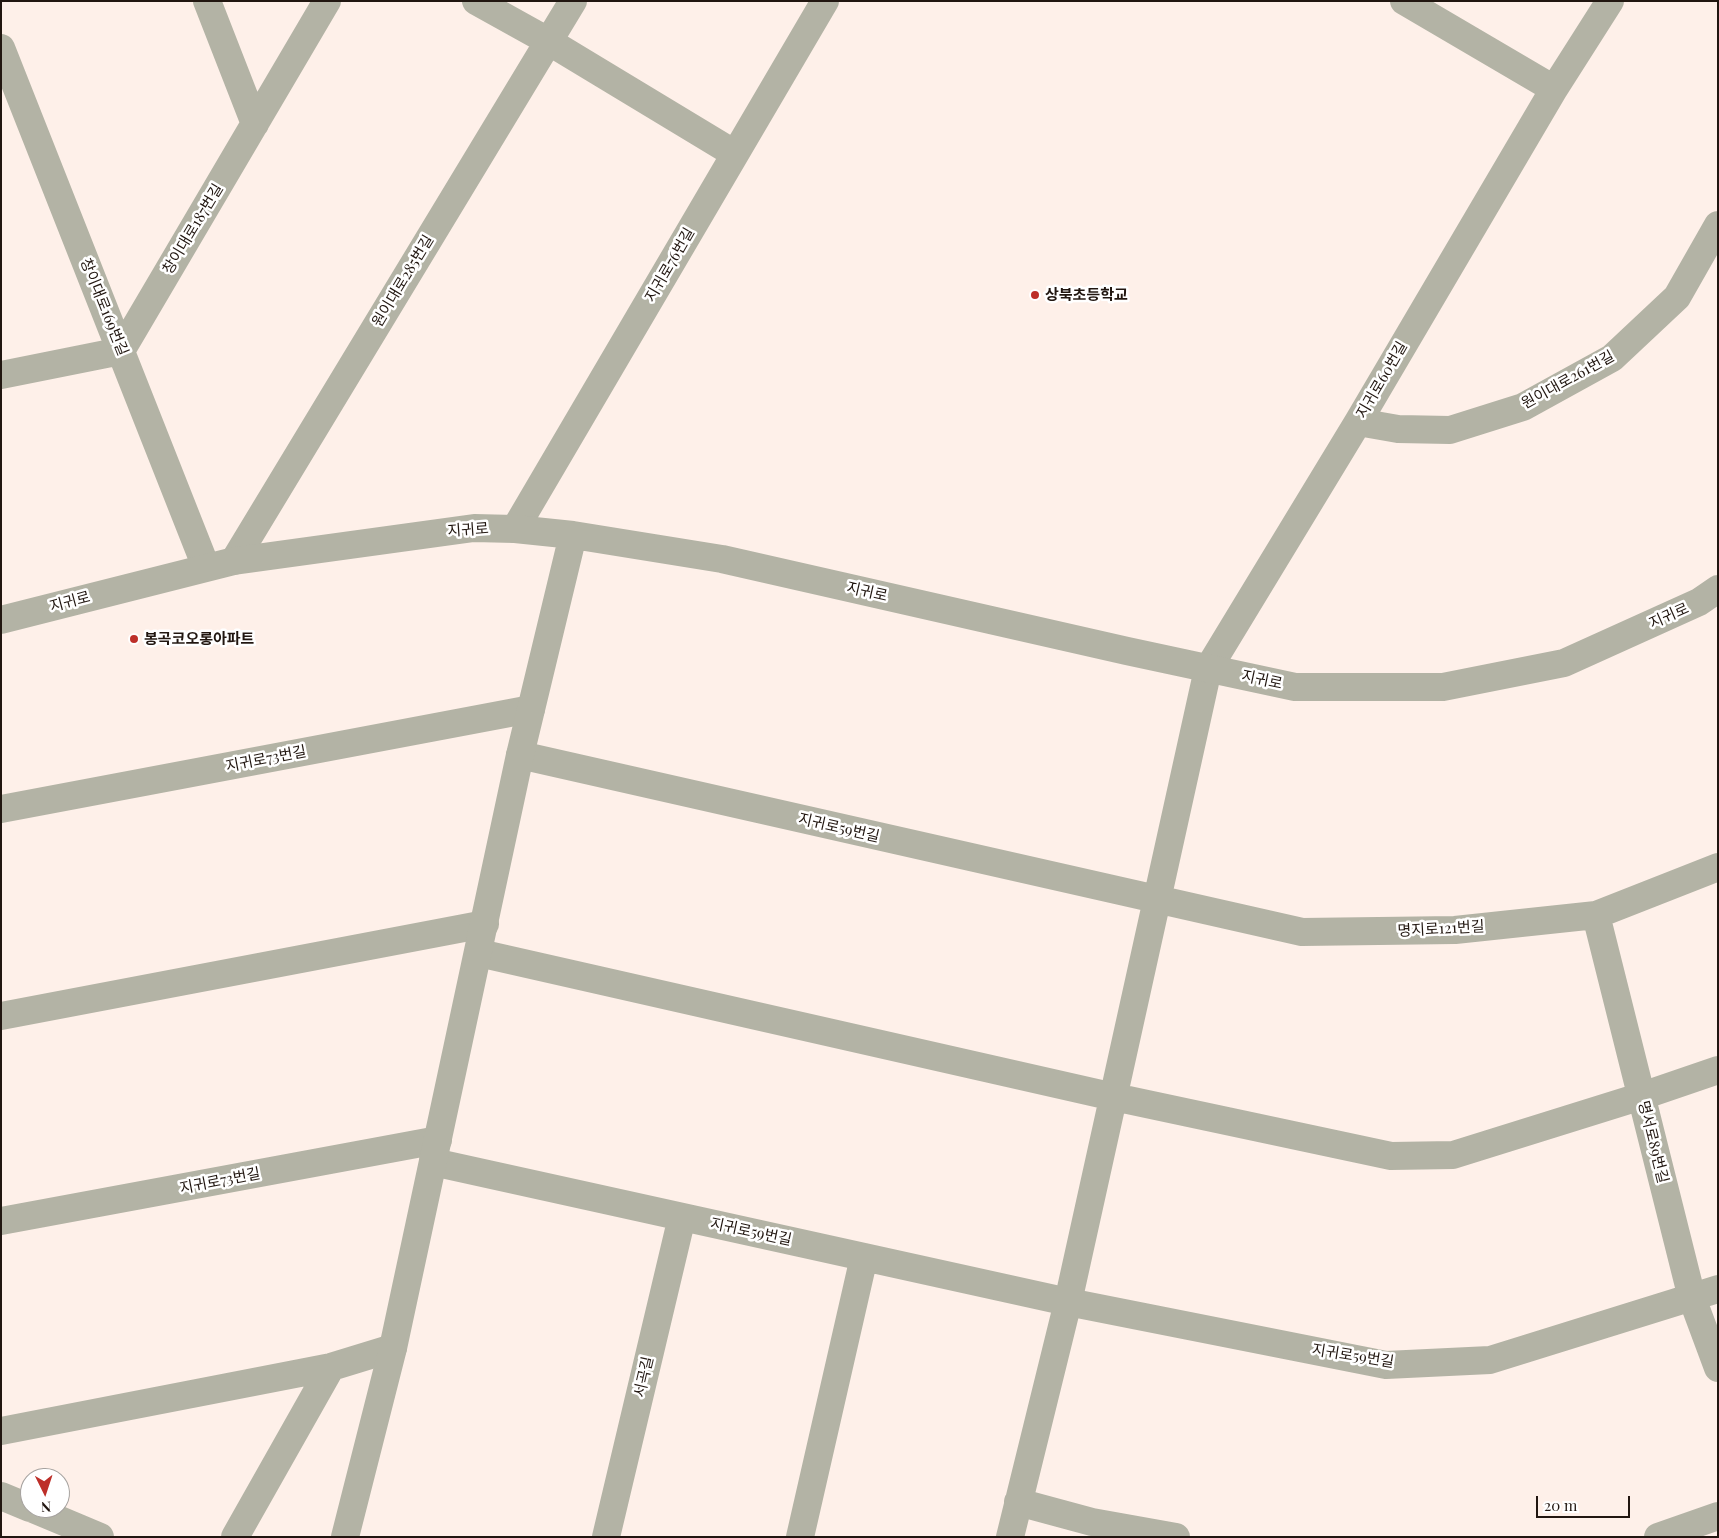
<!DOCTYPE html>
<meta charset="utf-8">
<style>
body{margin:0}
#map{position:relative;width:1719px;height:1538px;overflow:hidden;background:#fef0e9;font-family:"Playfair Display",serif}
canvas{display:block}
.frame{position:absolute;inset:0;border:2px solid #211610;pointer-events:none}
.north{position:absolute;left:20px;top:1468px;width:50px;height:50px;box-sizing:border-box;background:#fff;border:1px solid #a6a29f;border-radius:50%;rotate:176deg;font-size:14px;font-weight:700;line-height:20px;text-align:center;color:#211610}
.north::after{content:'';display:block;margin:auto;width:18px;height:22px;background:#bd2f29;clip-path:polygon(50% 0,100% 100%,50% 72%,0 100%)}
.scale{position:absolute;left:1536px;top:1496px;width:94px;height:22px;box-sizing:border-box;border:2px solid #211610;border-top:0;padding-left:6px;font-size:15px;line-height:18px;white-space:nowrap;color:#211610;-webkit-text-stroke:4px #fff;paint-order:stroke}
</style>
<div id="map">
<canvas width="1719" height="1538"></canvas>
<div class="frame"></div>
<div class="north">N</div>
<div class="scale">20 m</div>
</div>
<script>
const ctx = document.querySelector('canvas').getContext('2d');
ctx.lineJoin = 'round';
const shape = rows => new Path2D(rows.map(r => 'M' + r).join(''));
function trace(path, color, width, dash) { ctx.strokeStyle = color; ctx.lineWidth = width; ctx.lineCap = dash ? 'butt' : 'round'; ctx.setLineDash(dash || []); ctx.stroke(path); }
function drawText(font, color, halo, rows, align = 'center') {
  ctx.font = font + ' "Playfair Display","Noto Sans KR",serif'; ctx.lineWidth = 5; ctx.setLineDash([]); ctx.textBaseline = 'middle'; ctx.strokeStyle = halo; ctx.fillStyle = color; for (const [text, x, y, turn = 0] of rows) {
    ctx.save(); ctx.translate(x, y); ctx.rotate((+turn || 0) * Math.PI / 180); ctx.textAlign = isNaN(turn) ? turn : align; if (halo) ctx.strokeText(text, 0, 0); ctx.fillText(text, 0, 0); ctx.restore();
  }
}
trace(shape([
 [207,1,255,124],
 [476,1,548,41,735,154],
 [1404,1,1554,89],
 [1,48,206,567],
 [1,375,121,351,327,1],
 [1358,422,1398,429,1450,430,1523,407,1612,358,1677,297,1718,225],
 [515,529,825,1],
 [234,561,573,1],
 [520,755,1302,932,1455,930,1596,915,1718,867],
 [1,809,531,709],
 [1596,915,1692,1298,1718,1368],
 [479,953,1114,1097,1391,1156,1453,1155,1642,1096,1718,1070],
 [1,1016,485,924],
 [433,1162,1068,1302,1386,1365,1490,1360,1718,1289],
 [1,1221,438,1140],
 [1,1431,331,1367,393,1348],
 [1,1496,30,1508],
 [1018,1502,1092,1522,1176,1537],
 [31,1508,100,1537],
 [235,1537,331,1367],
 [606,1537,682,1217],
 [800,1537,864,1257],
 [1010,1537,1068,1302,1208,669,1358,422,1554,89,1610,1],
 [1658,1537,1718,1516]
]), '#b3b3a5', 28);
trace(shape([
 [1,620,234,561,474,528,515,529,573,535,722,559,1127,651,1295,687,1443,687,1564,663,1699,602,1718,589],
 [345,1537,393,1348,520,755,573,535]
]), '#b3b3a5', 28);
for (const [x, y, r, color] of [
 [1035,295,5,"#bd2f29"],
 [134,639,5,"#bd2f29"]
]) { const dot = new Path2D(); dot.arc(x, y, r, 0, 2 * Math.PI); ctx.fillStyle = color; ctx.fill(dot); trace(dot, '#fff', 2); }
drawText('15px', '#211610', '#fff', [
 ["창이대로187번길",193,229,-59],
 ["지귀로76번길",670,265,-60],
 ["원이대로285번길",403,281,-59],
 ["창이대로169번길",104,307,68],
 ["지귀로60번길",1382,380,-60],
 ["원이대로261번길",1568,380,-29],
 ["지귀로",468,530,-4],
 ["지귀로",867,592,13],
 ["지귀로",70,602,-15],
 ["지귀로",1669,616,-24],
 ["지귀로",1262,680,12],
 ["지귀로73번길",266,759,-11],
 ["지귀로59번길",839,828,13],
 ["명지로121번길",1441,929,-3],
 ["명서로89번길",1653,1142,76],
 ["지귀로73번길",220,1181,-11],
 ["지귀로59번길",751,1232,12],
 ["지귀로59번길",1353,1356,9],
 ["서곡길",644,1377,-77]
]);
drawText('bold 15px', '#211610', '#fff', [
 ["상북초등학교",1045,295],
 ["봉곡코오롱아파트",144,639]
], 'left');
</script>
